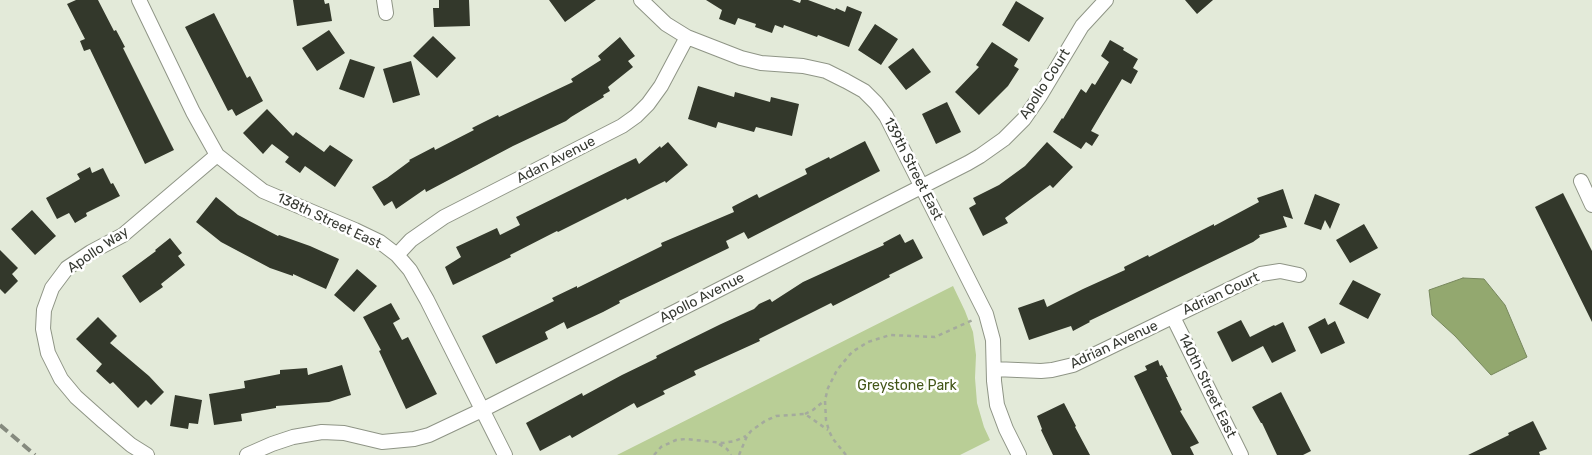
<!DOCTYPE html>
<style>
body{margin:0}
canvas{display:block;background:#e3ead9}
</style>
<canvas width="1592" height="455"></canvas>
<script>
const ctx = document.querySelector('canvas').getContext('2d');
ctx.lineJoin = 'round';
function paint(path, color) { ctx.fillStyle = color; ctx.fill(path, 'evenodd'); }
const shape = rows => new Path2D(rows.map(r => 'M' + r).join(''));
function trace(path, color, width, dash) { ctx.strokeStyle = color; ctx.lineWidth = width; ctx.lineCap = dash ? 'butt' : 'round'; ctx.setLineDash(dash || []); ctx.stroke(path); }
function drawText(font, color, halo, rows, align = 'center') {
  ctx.font = font + ' Rubik,sans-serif'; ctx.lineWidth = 5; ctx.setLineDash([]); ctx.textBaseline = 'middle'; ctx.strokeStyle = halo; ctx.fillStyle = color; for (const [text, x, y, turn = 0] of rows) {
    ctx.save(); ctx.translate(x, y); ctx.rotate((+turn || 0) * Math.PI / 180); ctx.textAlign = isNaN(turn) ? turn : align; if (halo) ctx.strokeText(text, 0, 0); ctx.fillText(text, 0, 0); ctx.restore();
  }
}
paint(shape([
 [953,286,965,311,973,332,976,355,975,378,977,403,984,427,990,440,960,455,617,455]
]), '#b9ce96');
const water = shape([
 [1463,278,1484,279,1505,305,1527,357,1491,375,1455,336,1432,315,1429,290,1463,278]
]);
paint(water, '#93a86f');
trace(water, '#77875d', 1);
paint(shape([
 [76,0,98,0,114,31,116,30,125,47,123,48,174,150,145,164,90,49,84,51,80,41,85,39,67,4],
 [293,0,324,0,325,4,329,3,332,21,297,26],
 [439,0,469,0,470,26,434,27,433,8,439,8],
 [549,0,596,0,565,22],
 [706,0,792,0,800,3,801,0,808,0,835,10,836,8,845,12,847,6,862,12,849,47,818,35,817,37,784,25,783,28,775,25,772,33,755,27,756,24,738,18,735,25,719,19,722,10],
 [1185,0,1213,0,1197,14],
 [1016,1,1044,18,1029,42,1002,25],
 [214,13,247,78,250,76,263,101,236,116,232,109,228,111,185,27],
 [875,24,898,39,881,65,858,50],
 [329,30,345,53,317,71,302,48],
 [433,36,456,58,437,78,413,56],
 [620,37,635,56,628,61,633,67,608,87,610,91,603,95,604,97,571,117,566,121,513,146,426,192,425,189,396,209,392,201,384,206,372,187,387,178,410,161,409,160,434,147,435,150,474,130,472,128,498,115,499,117,573,82,571,79,601,60,598,56],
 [1110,40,1124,48,1123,50,1138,59,1133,68,1138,71,1131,84,1122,79,1091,131,1099,135,1092,146,1086,142,1081,149,1053,132,1062,118,1063,119,1081,89,1086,93,1092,83,1095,85,1109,62,1101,56],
 [992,42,1018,59,1014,66,1019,69,1008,86,979,115,955,92,979,67,976,65],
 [913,48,931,72,906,90,888,67],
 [350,59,375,67,364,98,339,89],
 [411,61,420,95,393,103,383,69],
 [698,86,734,97,735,92,770,102,771,97,799,104,792,136,756,127,754,132,718,122,716,128,688,119],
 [947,102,961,132,936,144,922,114],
 [267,109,293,136,296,132,324,152,330,145,353,160,335,187,305,166,300,173,285,162,289,157,272,144,263,154,243,133],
 [865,141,880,171,748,239,744,232,726,241,729,248,619,301,620,303,603,312,567,329,564,322,545,332,548,339,496,364,482,336,554,301,552,298,577,286,577,288,662,246,661,243,734,212,732,207,757,194,759,198,807,174,805,169,829,157,830,159],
 [668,142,688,165,666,183,665,181,627,200,626,198,558,232,557,231,510,255,511,257,453,285,445,267,461,257,456,247,497,228,500,235,520,225,516,217,636,158,639,164,660,146,661,148],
 [1047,142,1073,167,1053,188,1050,185,1005,218,1008,223,983,236,969,208,976,204,973,198,999,185,1025,166],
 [90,167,92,173,103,168,111,184,113,183,120,196,86,213,87,216,75,223,69,213,57,219,46,198,80,179,77,174],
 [1283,189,1293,219,1283,216,1287,227,1259,235,1260,237,1253,242,1089,321,1090,322,1073,331,1071,326,1029,340,1018,308,1044,299,1047,307,1083,289,1125,270,1124,267,1148,255,1149,257,1214,224,1214,226,1259,202,1257,198],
 [1563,193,1592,251,1592,322,1535,207],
 [1315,194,1340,204,1330,229,1325,220,1321,230,1304,224],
 [216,197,238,215,278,236,279,235,310,246,339,259,326,289,293,274,293,276,270,268,221,242,196,222],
 [32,210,56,236,35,255,11,229],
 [1364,224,1378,248,1350,263,1336,240],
 [900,234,905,243,913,239,923,258,889,275,890,277,833,306,831,303,759,339,760,341,694,371,696,375,663,391,665,394,637,408,634,403,572,438,570,435,540,451,526,423,582,393,583,396,622,375,657,358,656,356,721,324,754,309,759,304,770,299,772,302,803,282,884,245,883,243],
 [170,238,182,253,178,256,185,265,161,284,163,287,140,303,122,276,156,251,155,250],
 [0,250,18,268,12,274,18,281,5,294,0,289],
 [357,269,377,286,354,312,334,295],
 [1353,280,1381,294,1368,319,1339,304],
 [391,303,400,319,393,323,402,340,408,337,437,394,406,409,379,351,381,350,363,317],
 [98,317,117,336,110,343,149,376,164,392,151,405,146,400,138,408,113,382,110,384,96,371,102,364,76,339],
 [1325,318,1328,325,1335,321,1345,343,1321,354,1308,327],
 [1241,320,1250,337,1274,325,1275,326,1283,322,1296,351,1272,363,1263,346,1232,362,1217,332],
 [1158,360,1160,366,1162,365,1168,377,1166,377,1182,410,1180,411,1199,443,1190,447,1194,455,1172,455,1134,376,1147,370,1145,366],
 [342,365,351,395,329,402,276,406,276,408,241,414,242,421,214,425,209,394,245,388,244,381,280,374,280,370,307,368,308,375],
 [1281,392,1311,451,1303,455,1277,455,1262,423,1261,423,1252,407],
 [175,395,202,400,198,424,189,423,188,429,170,426],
 [1064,403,1076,426,1075,427,1090,455,1053,455,1041,430,1042,429,1037,416],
 [1533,421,1547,449,1539,452,1540,455,1468,455,1509,435,1508,433]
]), '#33382b');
const minor = shape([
 [139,0,193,112,217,155,263,191,355,230,380,242,397,255,410,270,427,300,505,455],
 [384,0,386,13],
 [641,0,666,24,687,37,741,58,761,63,803,66,826,71,846,81,864,91,876,103,886,116,986,314,993,340,994,381,997,405,1006,429,1019,455],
 [1581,181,1592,205],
 [397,255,411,240,444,217,622,126,636,116,648,104,661,86,687,37],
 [1173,317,1241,455],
 [994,369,1041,371,1052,370,1073,365,1261,274,1280,271,1299,275],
 [147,455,131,445,104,422,76,397,61,379,48,353,43,329,44,310,52,288,67,268,91,252,123,235,217,155],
 [247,455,272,444,293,437,322,432,344,433,382,442,414,439,429,435,482,410,968,163,980,156,1004,139,1024,119,1040,96,1082,26,1106,0]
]);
trace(minor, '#8f9586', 16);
trace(shape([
 [805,414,813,410,824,401],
 [719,444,727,449,731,455],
 [654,455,661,447,676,440,686,439,723,443,735,441,746,436],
 [739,455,747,436,751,431,765,421,776,416,805,414,828,430],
 [846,455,833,439,829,431,826,420,825,400,828,388,837,370,852,352,868,342,890,335,935,337,975,319]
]), '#a4aa9d', 2.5, [4, 4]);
trace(minor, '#fff', 14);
trace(shape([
 [0,425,35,455]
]), '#858a7e', 4, [10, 5]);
drawText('14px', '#363932', '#fff', [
 ["Apollo Court",1045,84,-57],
 ["Adan Avenue",556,160,-27],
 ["139th Street East",913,169,63],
 ["138th Street East",329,221,25],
 ["Apollo Way",98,250,-34],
 ["Adrian Court",1221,294,-25],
 ["Apollo Avenue",702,298,-27],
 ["Adrian Avenue",1114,345,-25],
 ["140th Street East",1207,386,64]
]);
drawText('14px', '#435618', '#fff', [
 ["Greystone Park",907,386]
]);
</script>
